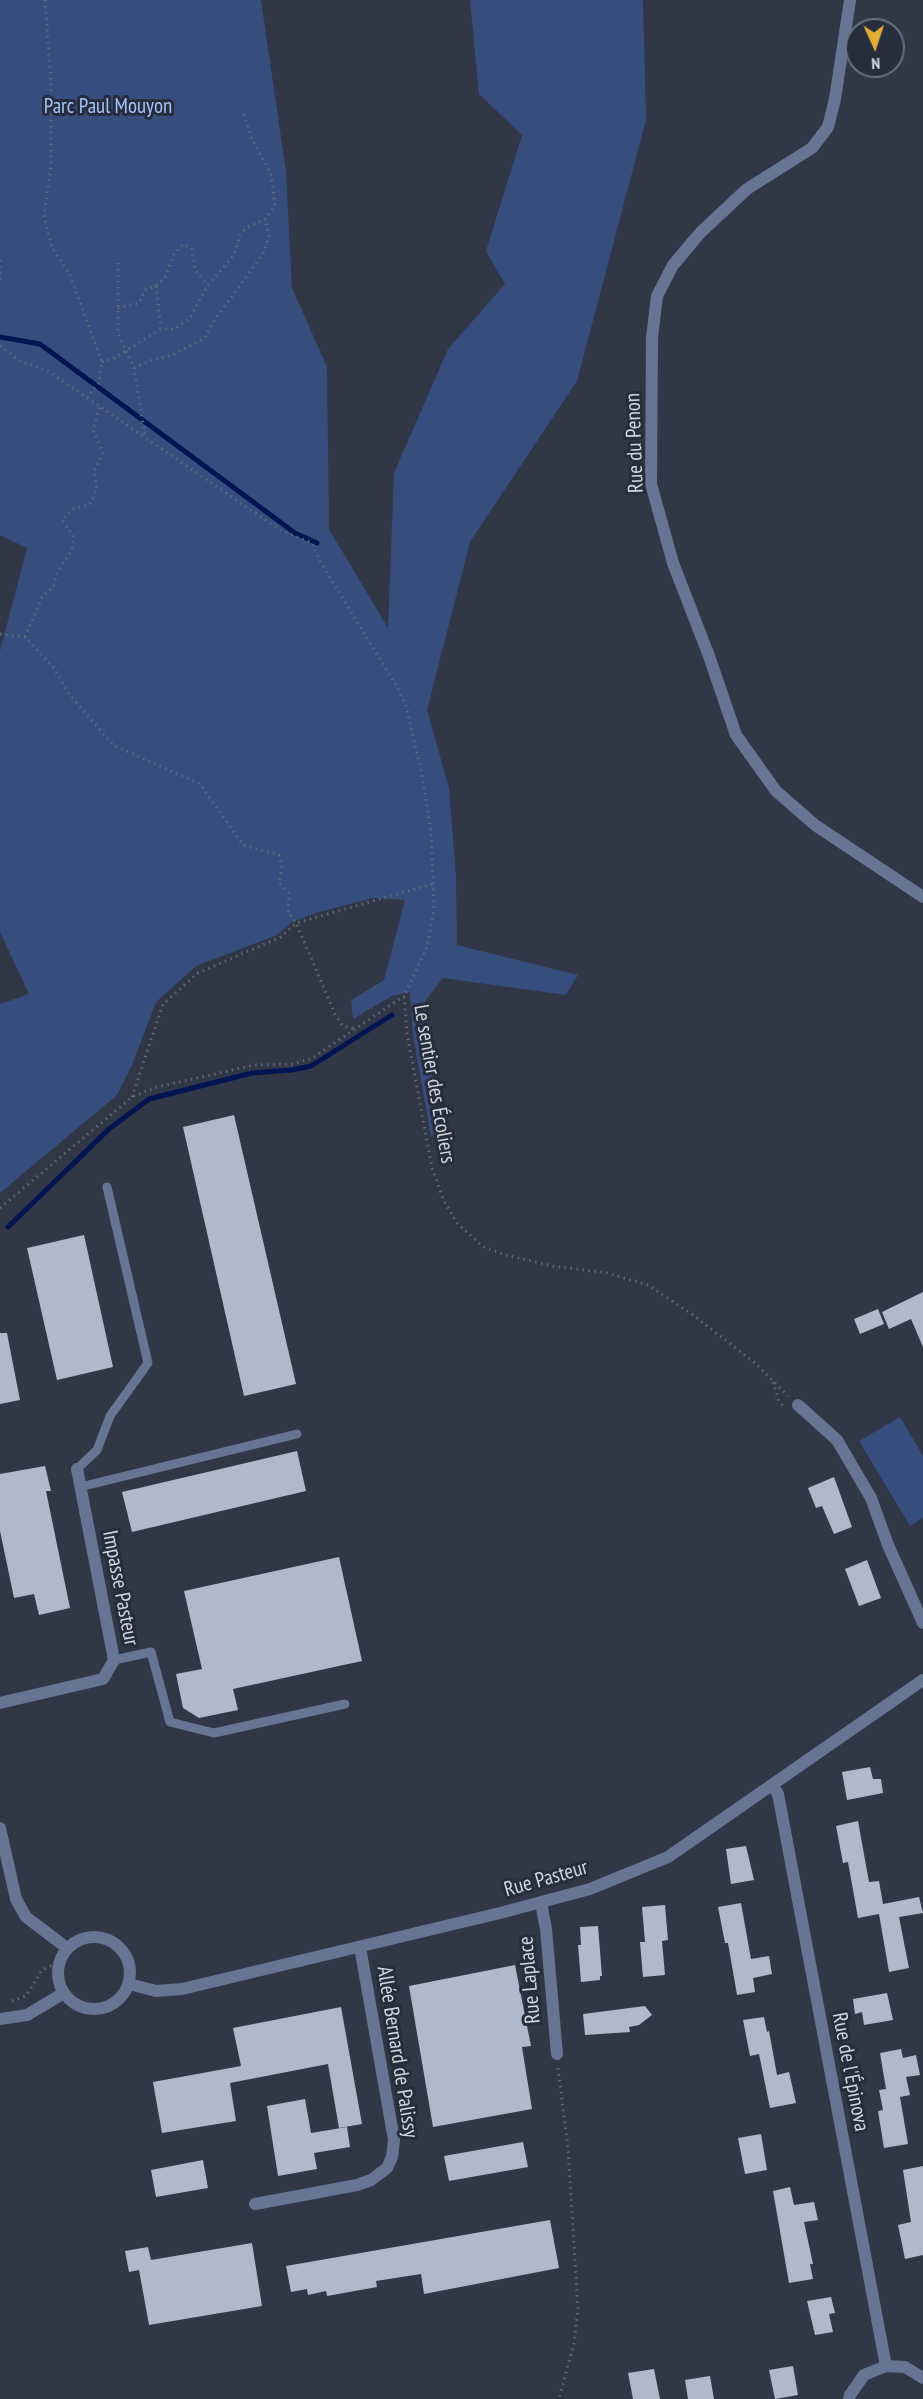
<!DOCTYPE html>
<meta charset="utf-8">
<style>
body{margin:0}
#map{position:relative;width:923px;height:2399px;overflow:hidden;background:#303747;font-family:"PT Sans Narrow",sans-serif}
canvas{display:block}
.north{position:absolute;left:845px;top:18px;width:60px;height:60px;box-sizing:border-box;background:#262d3c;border:2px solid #6a717e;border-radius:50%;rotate:177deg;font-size:16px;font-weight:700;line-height:24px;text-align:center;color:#d1d6e0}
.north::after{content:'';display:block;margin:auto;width:21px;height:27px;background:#e2af34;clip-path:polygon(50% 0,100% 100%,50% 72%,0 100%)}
</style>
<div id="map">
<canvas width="923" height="2399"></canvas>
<div class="north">N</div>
</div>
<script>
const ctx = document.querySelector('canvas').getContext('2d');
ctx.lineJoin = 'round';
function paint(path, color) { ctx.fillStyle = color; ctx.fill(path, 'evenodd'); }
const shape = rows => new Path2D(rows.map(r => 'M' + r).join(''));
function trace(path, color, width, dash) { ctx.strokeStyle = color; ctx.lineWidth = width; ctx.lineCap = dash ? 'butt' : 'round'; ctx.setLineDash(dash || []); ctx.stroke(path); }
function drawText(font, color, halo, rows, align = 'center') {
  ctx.font = font + ' "PT Sans Narrow",sans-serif'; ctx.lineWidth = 6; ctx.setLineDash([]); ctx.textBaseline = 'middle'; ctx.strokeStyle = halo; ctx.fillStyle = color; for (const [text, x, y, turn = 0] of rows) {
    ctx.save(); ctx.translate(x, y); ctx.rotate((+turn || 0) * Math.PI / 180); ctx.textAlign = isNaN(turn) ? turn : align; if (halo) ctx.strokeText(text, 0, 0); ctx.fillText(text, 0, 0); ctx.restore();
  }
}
paint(shape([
 [0,0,261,0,286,172,292,288,327,367,329,529,388,628,394,473,448,349,505,284,486,251,522,135,479,94,470,0,643,0,646,120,577,381,470,542,427,710,449,788,456,877,457,945,578,975,566,995,443,978,425,1001,439,1133,431,1136,413,1035,410,992,392,996,353,1019,351,1000,384,980,405,900,373,898,316,913,292,922,277,935,196,966,156,1002,132,1065,117,1095,0,1193,0,1004,29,994,0,932,0,651,27,548,0,535],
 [900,1417,923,1456,923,1518,910,1526,859,1441]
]), '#374d7e');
trace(shape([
 [0,337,40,344,295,533,317,543],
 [8,1227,109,1129,149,1099,252,1073,292,1070,311,1066,392,1015]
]), '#031453', 5);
paint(shape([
 [234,1115,296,1384,244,1396,183,1127],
 [84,1235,113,1367,57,1380,27,1248],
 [923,1292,923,1347,911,1319,889,1329,882,1312],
 [878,1309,884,1324,860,1334,854,1319],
 [0,1333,7,1333,20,1400,0,1404],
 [297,1451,306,1491,132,1532,122,1492],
 [45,1466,51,1491,46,1491,70,1608,39,1615,34,1594,14,1598,0,1531,0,1474],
 [834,1477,852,1527,834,1534,822,1506,816,1508,808,1488],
 [339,1557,362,1661,233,1689,238,1710,199,1718,183,1708,176,1674,202,1669,184,1591],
 [867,1560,881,1598,859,1606,845,1569],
 [870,1767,873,1779,881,1779,883,1793,847,1800,842,1772],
 [858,1821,869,1882,879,1881,883,1904,919,1897,923,1913,899,1917,909,1968,889,1972,879,1914,858,1918,848,1862,843,1863,836,1826],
 [746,1846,754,1880,731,1884,726,1849],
 [741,1903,751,1959,769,1956,772,1974,753,1978,755,1992,737,1995,728,1943,725,1943,718,1907],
 [665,1905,668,1940,662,1941,665,1975,643,1977,640,1942,645,1942,642,1907],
 [598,1926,602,1976,600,1976,600,1980,581,1982,578,1945,581,1945,580,1927],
 [515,1965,531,2046,522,2047,532,2109,433,2127,409,1986],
 [887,1993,893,2020,864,2025,862,2012,855,2014,853,1999],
 [645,2006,652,2015,639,2025,629,2027,630,2032,585,2035,583,2014],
 [341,2007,362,2124,339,2128,328,2064,230,2083,236,2121,162,2133,153,2082,241,2066,233,2028],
 [764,2017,767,2032,769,2031,777,2075,789,2072,796,2103,770,2108,759,2054,750,2056,743,2020],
 [901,2049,903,2058,916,2055,920,2075,906,2077,910,2095,900,2097,908,2144,884,2148,878,2111,883,2110,879,2090,886,2089,880,2053],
 [305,2099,311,2133,347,2127,350,2147,314,2153,317,2169,278,2176,267,2106],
 [761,2134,767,2170,745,2174,738,2138],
 [523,2142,528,2167,449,2181,444,2156],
 [203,2160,208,2188,156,2197,151,2170],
 [923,2166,923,2255,905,2259,898,2225,911,2222,903,2170],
 [790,2187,794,2205,814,2202,818,2220,804,2222,813,2264,810,2264,813,2279,789,2283,773,2191],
 [550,2220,559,2268,424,2294,421,2274,376,2281,377,2287,327,2296,326,2291,308,2295,307,2289,291,2292,286,2266],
 [252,2243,262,2306,149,2325,139,2270,129,2272,125,2251,148,2247,151,2260],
 [831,2297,835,2313,829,2314,833,2332,815,2335,807,2301],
 [793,2366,798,2395,775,2399,769,2370],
 [654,2369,660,2399,633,2399,628,2373],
 [710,2376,714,2399,688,2399,685,2380]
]), '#afb9cc');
trace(shape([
 [45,0,51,82,51,166,44,215,52,248,70,275,102,362,99,383,87,397],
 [0,260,0,281],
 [118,263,118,334,134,368,145,437],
 [156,286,161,328],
 [118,308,139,303,145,290,156,286,165,278,174,254,183,244,192,249,195,270,208,285],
 [0,346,20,361,48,371,280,530,312,543,321,563,396,685,406,706,422,775,431,832,434,910,427,947,404,996,407,1034,432,1168,443,1199,457,1223,482,1246,505,1255,553,1266,607,1273,648,1285,693,1315,755,1363,788,1396],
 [102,362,114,358,161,329,175,329,190,318,208,285,234,255,240,235,246,228,265,219,275,206,271,174,253,141,243,113],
 [134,368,152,360,172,355,205,338,213,322,263,254,269,237,265,219],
 [0,634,25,637,54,668,69,694,113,745,200,784,243,845,279,855,282,868,279,883,289,893,288,912,296,923,433,884],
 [25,637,43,595,53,588,57,573,72,549,74,537,62,520,71,510,90,504,97,489,94,471,103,453,93,430,100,406],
 [132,1097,163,1004,198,973,281,937,296,923,335,1014,343,1026,355,1029],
 [0,1208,132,1097,157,1087,255,1065,292,1064,311,1059,404,996],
 [773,1382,779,1401,783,1406],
 [12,2001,26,1996,42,1970,59,1962],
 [558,2068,568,2148,578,2310,574,2343,559,2399]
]), '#616775', 3, [1.5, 4.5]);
trace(shape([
 [77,1469,97,1450,110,1416,148,1363,107,1187],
 [80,1487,297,1434],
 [114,1660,151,1652,170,1722,214,1733,345,1704]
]), '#667594', 9);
trace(shape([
 [850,0,835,99,828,127,812,148,747,189,701,232,673,265,657,296,652,338,651,484,673,563,709,656,736,735,776,791,815,825,923,897],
 [798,1405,837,1440,871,1498,888,1545,923,1623],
 [0,1703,103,1679,114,1660,77,1469],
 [773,1786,778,1794,886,2366],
 [0,1828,16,1899,26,1917,67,1948],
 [541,1903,546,1929,557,2054],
 '58 1973a36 36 0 1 1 72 0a36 36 0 1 1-72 0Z',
 [129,1984,156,1991,182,1989,500,1913,590,1889,668,1857,923,1680],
 [0,2019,27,2015,64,1993],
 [255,2204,357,2185,371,2180,387,2168,392,2157,394,2140,360,1947],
 [849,2399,850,2395,864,2375,886,2366,905,2367,923,2378]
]), '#667594', 12);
drawText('21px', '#a6c2fb', '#262d3c', [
 ["Parc Paul Mouyon",108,107]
]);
drawText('21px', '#d1d6e0', '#262d3c', [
 ["Rue du Penon",635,443,-92],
 ["Le sentier des Écoliers",434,1084,80],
 ["Impasse Pasteur",120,1588,79],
 ["Rue Pasteur",546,1879,-16],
 ["Rue Laplace",530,1980,-95],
 ["Allée Bernard de Palissy",397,2052,81],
 ["Rue de l'Épinova",850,2072,79]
]);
</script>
